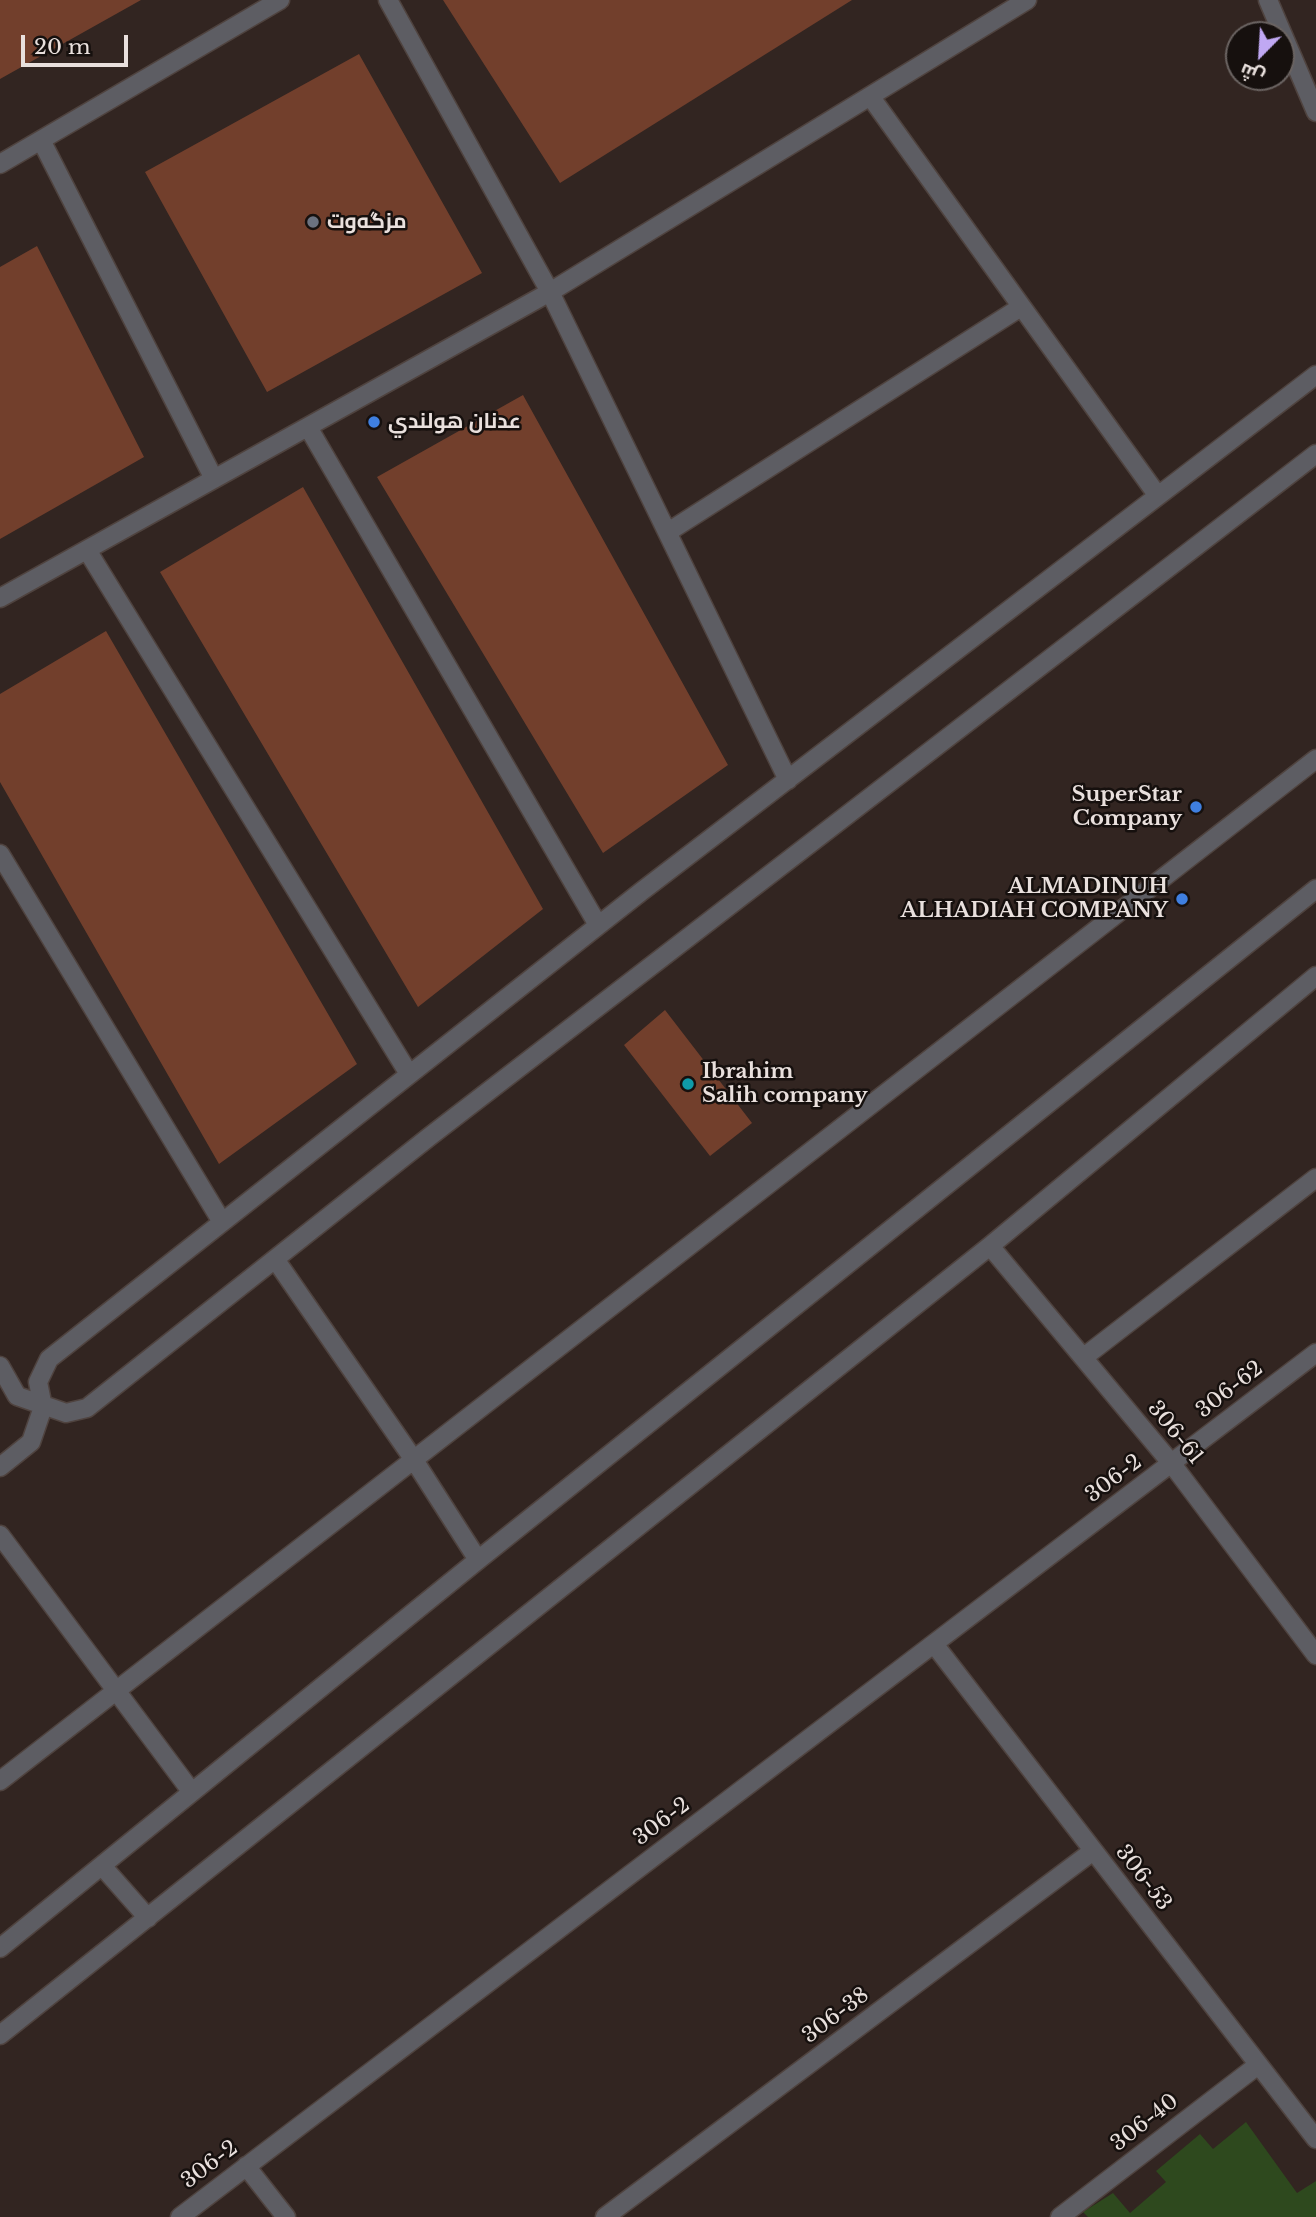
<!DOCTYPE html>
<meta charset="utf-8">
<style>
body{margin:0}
#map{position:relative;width:1316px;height:2217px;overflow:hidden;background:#322521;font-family:"Libre Baskerville",Cairo,serif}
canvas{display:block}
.north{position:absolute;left:1225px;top:21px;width:70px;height:70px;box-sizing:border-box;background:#16100e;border:2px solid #6a6361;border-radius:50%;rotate:204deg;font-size:19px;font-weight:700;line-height:28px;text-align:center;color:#e9e0dd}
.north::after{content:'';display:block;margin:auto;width:24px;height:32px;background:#c0a8f3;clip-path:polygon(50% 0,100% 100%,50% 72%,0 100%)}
.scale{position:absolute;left:21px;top:35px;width:107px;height:32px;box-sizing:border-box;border:4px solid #e9e0dd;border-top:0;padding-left:9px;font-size:21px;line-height:24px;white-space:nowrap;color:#e9e0dd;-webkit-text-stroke:5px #16100e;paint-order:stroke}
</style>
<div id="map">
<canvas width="1316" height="2217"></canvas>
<div class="north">ش</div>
<div class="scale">20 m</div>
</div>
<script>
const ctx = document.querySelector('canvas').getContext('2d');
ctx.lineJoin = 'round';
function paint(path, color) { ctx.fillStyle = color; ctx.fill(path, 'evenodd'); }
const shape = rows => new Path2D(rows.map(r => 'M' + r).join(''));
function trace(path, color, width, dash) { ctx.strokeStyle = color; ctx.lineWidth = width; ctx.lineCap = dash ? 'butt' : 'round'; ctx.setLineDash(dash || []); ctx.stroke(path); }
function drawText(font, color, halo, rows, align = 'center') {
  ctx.font = font + ' "Libre Baskerville",Cairo,serif'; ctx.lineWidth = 5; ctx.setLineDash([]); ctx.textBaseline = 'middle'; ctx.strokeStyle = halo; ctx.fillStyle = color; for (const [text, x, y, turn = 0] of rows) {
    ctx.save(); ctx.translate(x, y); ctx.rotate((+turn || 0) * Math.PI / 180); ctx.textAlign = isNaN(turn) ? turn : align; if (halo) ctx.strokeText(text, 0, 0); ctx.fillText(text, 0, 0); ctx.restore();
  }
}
paint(shape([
 [1246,2122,1297,2193,1316,2181,1316,2217,1088,2217,1083,2212,1113,2193,1130,2213,1166,2182,1156,2171,1200,2134,1213,2149]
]), '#2e491e');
paint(shape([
 [0,0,141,0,0,79],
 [443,0,852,0,560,183],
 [359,54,482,273,267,392,145,172],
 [37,246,144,457,0,539,0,267],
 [523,395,728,765,603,853,377,477],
 [303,487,543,909,418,1007,160,572],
 [106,631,357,1064,219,1164,0,782,0,694],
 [665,1010,752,1123,710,1156,624,1045]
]), '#723f2c');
const minor = shape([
 [388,0,550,292,788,780],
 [1268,0,1316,112],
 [870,96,1158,496],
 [41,140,214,479],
 [0,164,280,0],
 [308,427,598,925],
 [668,532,1021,307],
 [87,550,409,1074],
 [0,598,550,292,1027,0],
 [0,854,222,1222],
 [990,1246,1172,1464,1316,1655],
 [275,1259,414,1460,478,1560],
 [1084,1357,1316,1178],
 [0,1366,17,1396,66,1413,87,1408,429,1137,1316,454],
 [0,1467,31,1442,43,1407,38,1382,49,1359,642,891,1316,375],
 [0,1535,191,1791],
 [934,1644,1316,2139],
 [0,1781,1316,759],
 [103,1867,148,1918],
 [0,1948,478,1560,1316,889],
 [0,2035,990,1246,1316,976],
 [246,2166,286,2217],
 [180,2217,1316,1353],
 [605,2217,1093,1851],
 [1060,2217,1258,2065]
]);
trace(minor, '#4f433f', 21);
trace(minor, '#5d5d63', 18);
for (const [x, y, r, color] of [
 [313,222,7,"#6b7280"],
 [374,422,7,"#3f7fe0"],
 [1196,807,7,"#3f7fe0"],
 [1182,899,7,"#3f7fe0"],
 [688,1084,7,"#0f9aa8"]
]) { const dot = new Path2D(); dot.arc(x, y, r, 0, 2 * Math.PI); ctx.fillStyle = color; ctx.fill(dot); trace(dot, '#16100e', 2.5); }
drawText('bold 21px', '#e9e0dd', '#16100e', [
 ["مزگه‌وت",327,222],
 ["عدنان هولندي",388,422],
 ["SuperStar",1182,795,"right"],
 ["Company",1182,819,"right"],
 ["ALMADINUH",1168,887,"right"],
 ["ALHADIAH COMPANY",1168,911,"right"],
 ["Ibrahim",702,1072],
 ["Salih company",702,1096]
], 'left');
drawText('21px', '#e9e0dd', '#16100e', [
 ["306-62",1230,1390,-38],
 ["306-61",1175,1433,51],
 ["306-2",1114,1479,-37],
 ["306-2",662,1822,-37],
 ["306-53",1143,1878,52],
 ["306-38",836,2016,-37],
 ["306-40",1145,2123,-38],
 ["306-2",210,2165,-37]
]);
</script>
